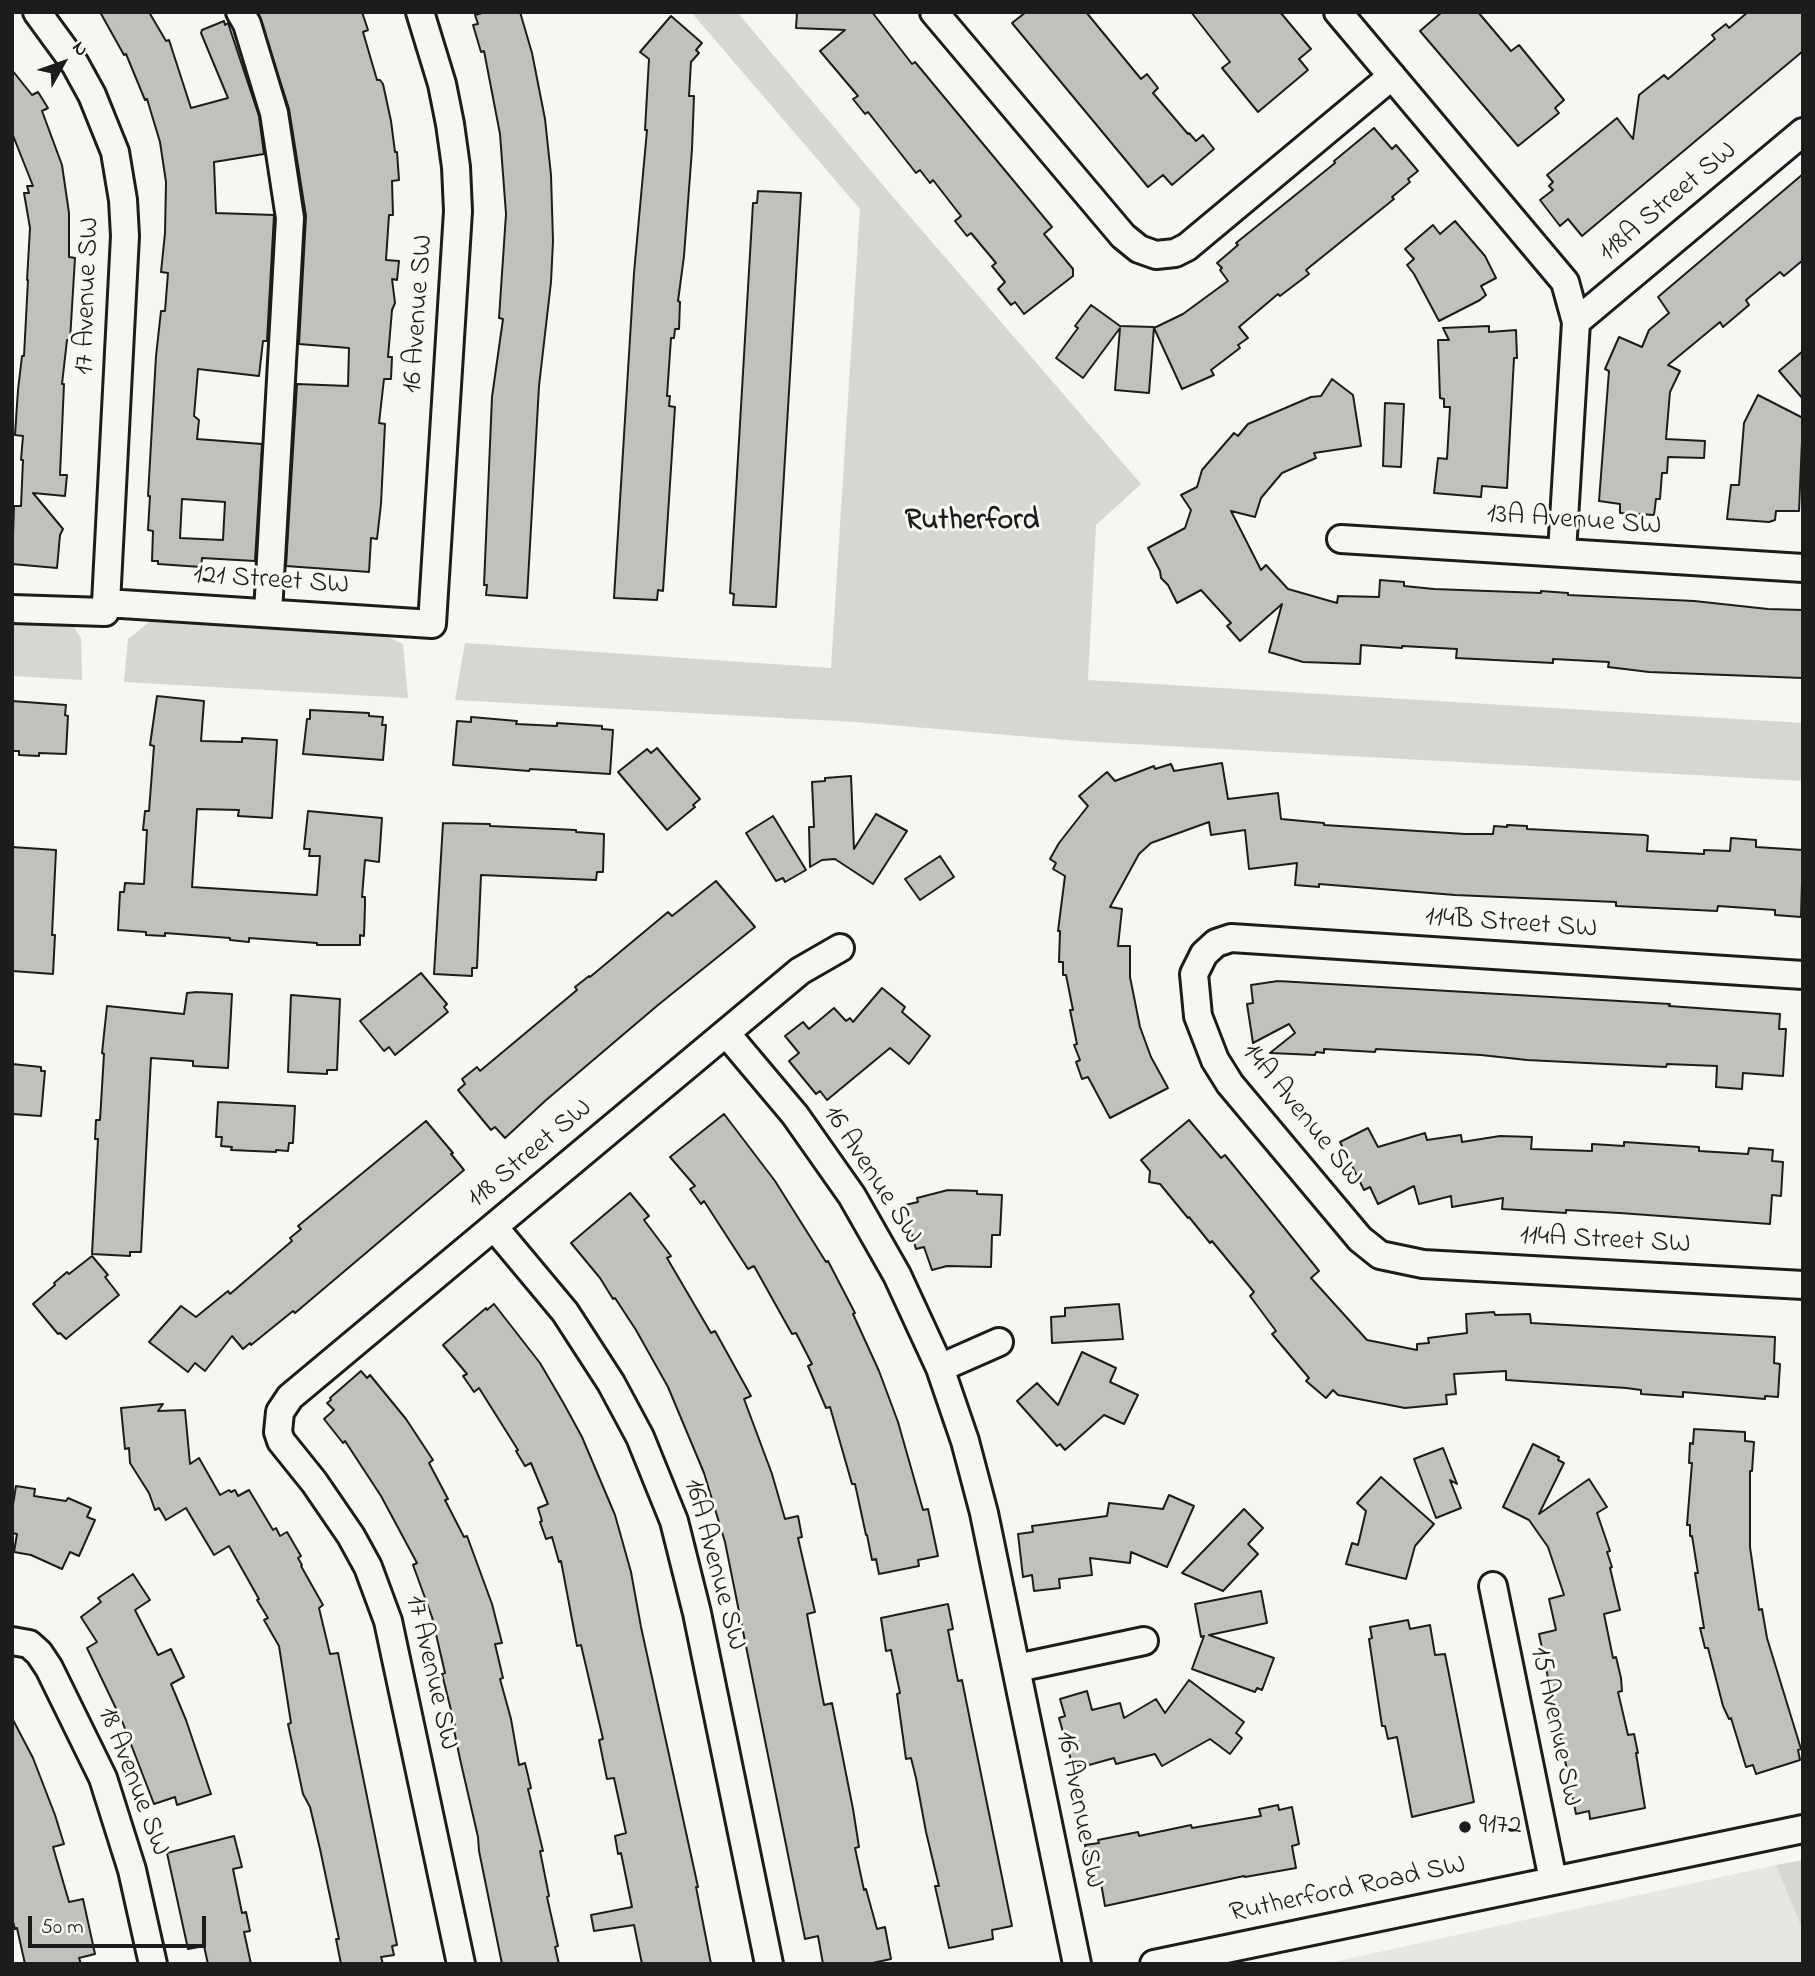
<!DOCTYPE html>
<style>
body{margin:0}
#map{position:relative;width:1815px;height:1976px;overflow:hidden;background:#f6f6f2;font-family:"Indie Flower",sans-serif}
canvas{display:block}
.frame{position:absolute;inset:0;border:14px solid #1c1c1c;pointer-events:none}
.north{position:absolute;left:28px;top:28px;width:70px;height:70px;-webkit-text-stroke:5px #f6f6f2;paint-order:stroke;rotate:50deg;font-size:19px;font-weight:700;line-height:28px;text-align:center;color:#1c1c1c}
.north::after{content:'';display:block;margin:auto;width:24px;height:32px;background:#1c1c1c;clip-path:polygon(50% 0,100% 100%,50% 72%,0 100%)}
.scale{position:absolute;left:28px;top:1916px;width:178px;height:32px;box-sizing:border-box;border:4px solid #1c1c1c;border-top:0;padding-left:9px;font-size:21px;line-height:24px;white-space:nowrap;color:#1c1c1c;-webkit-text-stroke:5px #f6f6f2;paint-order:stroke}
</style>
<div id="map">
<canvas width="1815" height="1976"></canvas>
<div class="frame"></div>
<div class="north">N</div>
<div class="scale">50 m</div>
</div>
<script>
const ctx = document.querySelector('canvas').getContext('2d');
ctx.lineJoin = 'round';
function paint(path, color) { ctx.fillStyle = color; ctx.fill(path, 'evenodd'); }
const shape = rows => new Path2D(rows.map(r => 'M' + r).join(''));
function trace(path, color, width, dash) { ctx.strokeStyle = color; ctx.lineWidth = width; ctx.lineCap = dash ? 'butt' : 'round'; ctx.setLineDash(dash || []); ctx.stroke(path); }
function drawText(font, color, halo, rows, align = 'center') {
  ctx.font = font + ' "Indie Flower",sans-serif'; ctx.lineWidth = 6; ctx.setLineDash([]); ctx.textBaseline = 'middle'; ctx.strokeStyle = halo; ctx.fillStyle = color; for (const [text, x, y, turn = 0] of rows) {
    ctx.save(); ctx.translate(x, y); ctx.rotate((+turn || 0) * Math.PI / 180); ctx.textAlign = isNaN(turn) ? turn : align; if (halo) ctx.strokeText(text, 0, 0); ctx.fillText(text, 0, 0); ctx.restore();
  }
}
paint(shape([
 [1776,1865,1803,1931,1803,1964,1324,1964]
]), '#e6e6e2');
paint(shape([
 [691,12,737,12,887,190,1141,484,1096,525,1088,680,1803,723,1803,781,1078,741,855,722,455,700,465,643,831,668,860,209],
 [12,617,69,619,81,638,82,680,12,676],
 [149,622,379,633,403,644,408,698,124,682,128,639],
 [1803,1860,1803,1931,1776,1865]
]), '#d6d6d2');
const building = shape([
 [100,12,149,12,166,41,169,40,191,108,228,98,201,33,202,30,224,21,225,25,228,23,259,116,264,154,214,162,216,213,274,215,267,341,263,341,259,376,198,369,194,416,199,420,197,439,262,444,255,561,202,558,201,567,158,564,158,561,152,561,153,531,148,530,150,496,148,496,156,356,161,311,165,311,168,273,161,272,165,233,166,182,160,142,147,99,145,100,126,54,124,55,100,12],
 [182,499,225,502,223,540,180,538,182,499],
 [258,12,362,12,368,30,363,32,377,80,380,80,383,84,391,121,395,152,397,152,399,180,392,181,393,215,389,215,386,260,399,261,397,280,392,279,395,303,392,310,388,357,392,357,391,379,384,379,379,423,385,424,381,504,377,539,371,538,369,572,286,566,297,384,348,386,349,348,299,344,306,216,289,109,258,12],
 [486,12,520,12,532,53,545,119,551,175,553,241,551,282,539,386,527,598,486,595,487,585,484,585,492,397,503,319,499,318,506,214,500,134,484,51,481,52,473,25,478,24,475,15,486,12],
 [797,12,872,12,912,64,915,62,1052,227,1044,234,1073,269,1073,276,1024,314,1015,302,1011,305,998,289,1005,282,992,266,996,263,971,233,967,236,955,221,961,216,933,180,930,183,920,170,916,173,868,112,865,114,853,99,858,96,820,51,845,30,796,28,797,12],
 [1026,12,1086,12,1141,79,1147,74,1158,88,1153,93,1188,134,1189,133,1196,141,1203,135,1214,149,1172,185,1163,175,1148,187,1012,23,1026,12],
 [1191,12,1280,12,1311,49,1299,59,1308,70,1258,112,1222,68,1230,62,1191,12],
 [1442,12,1478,12,1511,51,1519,45,1564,100,1555,108,1559,113,1518,146,1420,31,1442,12],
 [1748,12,1803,12,1803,51,1582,236,1568,219,1560,226,1540,200,1553,190,1549,186,1553,182,1547,175,1617,118,1633,139,1639,95,1664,75,1668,79,1715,39,1712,35,1726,24,1729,28,1748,12],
 [671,16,702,43,696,50,699,53,691,62,689,96,694,96,692,149,684,256,678,301,680,302,679,329,675,329,674,338,671,338,667,396,670,396,669,406,675,407,663,591,658,590,657,600,614,598,634,273,647,130,645,130,649,59,640,52,671,16],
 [12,70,32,95,38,92,48,108,42,111,62,165,69,213,69,257,75,258,70,340,67,340,62,384,64,384,60,475,67,475,65,496,33,493,63,529,60,535,57,568,12,564,14,506,21,506,23,460,21,460,23,436,15,435,18,390,22,356,24,356,28,280,27,280,30,228,24,193,29,193,27,186,33,186,12,133,12,70],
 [1374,128,1392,149,1396,145,1418,171,1408,179,1410,182,1392,197,1394,199,1306,270,1309,274,1280,296,1278,294,1239,327,1248,338,1238,345,1240,348,1211,370,1214,375,1182,389,1154,328,1183,314,1228,281,1220,270,1222,268,1217,263,1238,245,1236,243,1335,163,1334,161,1374,128],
 [1803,174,1803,260,1784,276,1780,272,1746,300,1749,305,1723,327,1720,322,1668,365,1680,371,1670,392,1666,439,1705,441,1704,458,1668,457,1667,473,1662,473,1660,499,1656,499,1654,515,1620,513,1620,504,1599,501,1609,371,1605,369,1619,337,1642,347,1649,330,1669,313,1658,297,1803,174],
 [758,191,801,193,776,607,733,605,734,594,730,593,753,203,757,203,758,191],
 [1455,221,1485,256,1496,278,1481,286,1486,295,1480,300,1439,321,1414,274,1407,265,1414,259,1405,249,1433,225,1440,234,1455,221],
 [1091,305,1120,326,1154,327,1149,393,1115,390,1120,328,1083,378,1056,358,1078,328,1075,326,1091,305],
 [1489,326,1489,332,1516,330,1517,358,1514,358,1507,488,1482,486,1481,497,1434,493,1438,458,1447,459,1450,407,1444,407,1444,399,1440,398,1438,340,1449,340,1443,328,1489,326],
 [1803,351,1803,399,1779,371,1803,351],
 [1332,379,1353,395,1361,446,1314,453,1316,458,1282,473,1261,498,1255,517,1231,511,1261,570,1266,565,1288,589,1337,603,1338,596,1379,597,1380,580,1404,582,1404,586,1434,589,1541,593,1541,591,1568,593,1568,595,1694,601,1768,609,1803,610,1803,678,1649,672,1608,667,1609,662,1553,659,1553,663,1456,658,1457,649,1402,646,1402,648,1361,645,1360,664,1303,662,1269,652,1282,604,1240,641,1227,626,1231,623,1201,590,1177,603,1168,585,1161,578,1160,571,1148,548,1185,528,1191,510,1181,495,1197,487,1202,470,1234,433,1238,436,1248,424,1311,397,1321,396,1332,379],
 [1758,395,1803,418,1799,511,1776,511,1775,520,1769,522,1727,519,1731,485,1739,485,1744,423,1758,395],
 [1385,403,1404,404,1401,467,1383,466,1385,403],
 [157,696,204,701,201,741,242,742,242,738,277,740,272,818,238,816,239,810,197,809,192,887,317,895,320,856,309,856,310,849,304,849,308,811,382,818,379,862,365,860,362,897,365,897,365,905,364,936,360,935,360,945,317,945,317,943,249,938,249,942,230,940,230,938,165,933,165,936,146,935,146,932,118,930,120,892,124,892,125,883,144,884,147,830,143,830,145,811,149,811,154,746,150,745,157,696],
 [12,701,66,705,65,715,68,716,66,754,39,753,39,756,19,755,19,751,12,751,12,701],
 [310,710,369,713,369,716,383,717,382,725,386,725,383,760,303,754,307,719,310,719,310,710],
 [471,717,517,721,516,724,557,726,557,723,602,726,602,729,613,730,610,774,530,769,529,771,453,765,457,721,471,722,471,717],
 [657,748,700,799,693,805,695,807,667,830,618,772,647,749,651,753,657,748],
 [1222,763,1228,799,1278,793,1281,819,1324,823,1324,825,1465,834,1493,834,1494,826,1507,827,1507,825,1527,826,1527,829,1645,835,1648,836,1647,851,1704,854,1704,850,1730,851,1731,838,1756,840,1756,847,1803,850,1801,917,1775,915,1775,910,1718,906,1717,911,1616,906,1616,902,1455,895,1319,884,1319,887,1295,885,1297,863,1249,869,1245,830,1211,835,1209,822,1151,843,1139,854,1110,907,1122,909,1118,946,1130,946,1130,977,1140,1027,1151,1057,1168,1088,1110,1118,1088,1077,1082,1079,1076,1062,1080,1060,1074,1045,1077,1044,1070,1010,1073,1010,1066,975,1063,975,1063,962,1059,962,1060,931,1058,931,1065,876,1053,869,1056,863,1050,859,1059,843,1088,806,1079,796,1107,772,1115,781,1154,766,1155,769,1171,764,1174,771,1222,763],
 [851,776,854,849,876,814,907,831,873,884,835,859,822,860,810,867,809,827,814,827,812,782,825,781,825,778,851,776],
 [773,816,806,870,785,882,783,878,776,881,746,833,773,816],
 [443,823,490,824,490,826,576,830,576,832,604,834,603,872,597,872,596,880,481,875,477,968,472,968,472,976,434,974,443,823],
 [12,847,56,850,52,935,55,935,53,974,12,971,12,847],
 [940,856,954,877,920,900,905,879,940,856],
 [716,881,755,927,658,1005,545,1101,505,1138,495,1127,491,1130,458,1090,465,1084,462,1079,477,1067,480,1071,577,990,575,987,589,976,590,977,668,912,672,916,716,881],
 [421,973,447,1004,444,1007,448,1012,395,1055,389,1047,384,1051,360,1021,421,973],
 [1278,981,1670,1004,1669,1006,1780,1014,1779,1029,1786,1029,1783,1076,1743,1073,1742,1089,1716,1087,1717,1066,1667,1064,1666,1067,1527,1060,1481,1055,1376,1049,1375,1052,1324,1049,1324,1053,1316,1052,1315,1055,1270,1053,1295,1033,1289,1024,1253,1043,1247,1004,1253,1003,1251,985,1278,981],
 [882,988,905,1007,902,1012,930,1036,909,1064,890,1048,827,1100,820,1091,816,1094,789,1061,799,1053,785,1036,803,1022,809,1029,834,1008,846,1021,850,1018,853,1022,882,988],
 [197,992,232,994,228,1068,193,1066,193,1061,151,1058,141,1252,130,1252,130,1256,92,1254,98,1139,95,1139,96,1120,100,1120,104,1054,102,1053,107,1006,184,1014,187,993,197,992],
 [291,995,340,999,337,1070,327,1070,327,1074,288,1072,291,995],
 [12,1064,41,1067,41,1071,45,1071,41,1116,12,1114,12,1064],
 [218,1102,295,1106,293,1143,289,1143,288,1151,276,1150,276,1152,231,1150,232,1147,221,1146,222,1137,216,1137,218,1102],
 [724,1114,775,1181,826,1262,828,1261,855,1313,853,1314,879,1371,898,1422,923,1510,928,1509,938,1556,918,1560,919,1566,879,1574,876,1559,872,1560,867,1535,866,1535,855,1484,852,1484,830,1407,826,1408,808,1366,812,1364,796,1333,792,1334,754,1266,748,1269,704,1201,701,1204,690,1189,695,1186,670,1157,724,1114],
 [1189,1120,1221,1158,1225,1155,1265,1204,1319,1271,1311,1278,1367,1340,1417,1350,1417,1344,1429,1343,1428,1338,1467,1333,1466,1314,1494,1312,1495,1315,1530,1314,1531,1323,1775,1337,1774,1363,1780,1364,1778,1397,1765,1396,1765,1399,1683,1392,1683,1397,1641,1394,1641,1390,1626,1388,1506,1380,1506,1371,1454,1374,1456,1394,1446,1395,1447,1404,1405,1408,1338,1395,1333,1390,1326,1398,1306,1381,1309,1378,1272,1334,1276,1331,1250,1296,1254,1292,1212,1241,1210,1243,1189,1217,1188,1218,1160,1184,1149,1182,1150,1171,1141,1160,1189,1120],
 [426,1121,453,1153,451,1154,464,1170,295,1313,293,1311,251,1345,250,1343,243,1349,232,1336,205,1371,195,1363,188,1372,149,1342,181,1306,196,1317,228,1291,230,1294,292,1241,290,1238,301,1229,298,1226,426,1121],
 [1368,1128,1378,1147,1425,1133,1427,1140,1461,1135,1462,1142,1500,1136,1532,1137,1531,1149,1592,1151,1592,1144,1624,1146,1624,1142,1699,1147,1699,1151,1748,1154,1749,1148,1773,1150,1772,1161,1783,1162,1781,1196,1772,1195,1770,1224,1620,1213,1566,1210,1566,1213,1502,1209,1503,1198,1452,1207,1451,1196,1419,1204,1414,1186,1378,1204,1370,1187,1364,1190,1340,1142,1368,1128],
 [948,1190,977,1191,977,1194,1002,1195,1000,1235,992,1235,991,1267,947,1266,932,1270,924,1247,916,1249,909,1225,906,1225,901,1206,918,1202,917,1198,948,1190],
 [630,1193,649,1216,644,1220,671,1256,667,1258,711,1333,715,1331,751,1396,744,1399,772,1474,785,1519,798,1516,802,1537,798,1538,815,1612,807,1614,809,1625,824,1705,832,1703,853,1809,859,1847,855,1848,864,1890,866,1889,877,1929,885,1927,891,1959,868,1964,823,1964,818,1936,805,1939,725,1542,704,1473,668,1387,636,1330,615,1298,613,1299,600,1278,571,1243,630,1193],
 [92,1256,108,1275,105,1277,119,1295,66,1339,60,1333,58,1334,33,1304,55,1285,54,1283,67,1272,69,1274,92,1256],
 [494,1304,540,1363,564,1404,582,1437,615,1515,631,1572,641,1627,698,1887,696,1887,711,1964,642,1964,634,1925,594,1931,591,1915,632,1907,621,1853,618,1854,615,1836,626,1833,614,1778,607,1779,599,1740,603,1739,581,1645,577,1646,561,1561,559,1562,552,1537,546,1539,540,1522,542,1521,538,1508,548,1504,531,1463,525,1466,516,1451,518,1450,479,1388,474,1392,463,1376,467,1374,443,1345,486,1308,487,1310,494,1304],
 [1119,1304,1123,1339,1052,1343,1051,1317,1065,1316,1065,1308,1119,1304],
 [1082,1352,1116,1368,1110,1382,1138,1395,1124,1424,1104,1415,1065,1450,1060,1444,1057,1446,1017,1401,1037,1383,1058,1405,1082,1352],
 [361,1371,367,1378,370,1375,406,1419,433,1460,429,1463,448,1499,445,1500,464,1537,467,1536,492,1604,502,1643,495,1644,503,1678,500,1679,511,1719,519,1765,525,1763,531,1788,528,1789,543,1851,540,1851,549,1896,547,1897,558,1946,555,1947,559,1964,502,1964,479,1851,478,1837,460,1759,454,1730,456,1730,442,1674,445,1673,432,1617,413,1565,417,1563,381,1496,345,1441,343,1443,324,1419,334,1410,327,1403,331,1400,330,1398,361,1371],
 [163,1404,158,1411,185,1410,190,1464,199,1458,220,1495,229,1490,231,1492,235,1490,238,1496,249,1490,273,1530,276,1528,280,1536,287,1532,301,1556,298,1558,302,1565,301,1566,323,1605,319,1608,330,1654,338,1653,397,1945,392,1946,394,1955,381,1957,383,1964,341,1964,336,1939,339,1939,320,1849,310,1807,303,1794,288,1724,291,1723,279,1646,264,1620,268,1618,257,1600,259,1599,229,1546,214,1555,186,1508,166,1520,159,1508,155,1510,149,1493,130,1463,129,1448,125,1449,121,1408,163,1404],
 [1694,1429,1745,1432,1745,1441,1754,1442,1752,1471,1750,1471,1750,1547,1759,1610,1762,1609,1767,1638,1801,1749,1798,1750,1800,1760,1756,1774,1753,1765,1746,1767,1731,1718,1729,1719,1723,1706,1708,1648,1705,1648,1700,1628,1704,1628,1695,1573,1698,1573,1692,1536,1690,1536,1690,1525,1687,1525,1692,1463,1689,1463,1690,1443,1693,1444,1694,1429],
 [1533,1444,1559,1457,1558,1460,1564,1463,1539,1514,1589,1479,1607,1507,1597,1513,1610,1551,1607,1552,1612,1567,1610,1568,1620,1610,1604,1614,1613,1658,1616,1657,1621,1678,1622,1691,1618,1692,1628,1735,1634,1734,1638,1753,1636,1753,1645,1808,1590,1819,1589,1811,1576,1814,1539,1634,1556,1630,1549,1599,1564,1595,1548,1547,1529,1520,1503,1507,1533,1444],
 [1443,1448,1457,1484,1450,1480,1461,1508,1436,1518,1414,1459,1443,1448],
 [1381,1477,1434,1524,1415,1546,1406,1579,1346,1564,1352,1543,1358,1545,1366,1511,1357,1503,1381,1477],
 [16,1486,35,1489,34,1496,66,1501,68,1498,91,1508,87,1517,95,1520,79,1556,70,1552,62,1569,31,1555,14,1552,17,1534,12,1533,12,1510,16,1486],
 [1169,1495,1194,1506,1167,1567,1131,1552,1130,1563,1090,1558,1092,1575,1059,1579,1060,1588,1034,1591,1032,1575,1023,1577,1018,1534,1033,1532,1032,1526,1107,1516,1109,1503,1163,1509,1169,1495],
 [1244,1509,1263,1528,1248,1544,1258,1554,1223,1591,1182,1573,1244,1509],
 [133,1574,150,1600,135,1610,158,1655,171,1649,184,1677,171,1684,186,1720,211,1794,177,1805,175,1797,154,1804,122,1721,87,1648,97,1642,81,1617,101,1602,98,1598,133,1574],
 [1261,1591,1267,1623,1209,1635,1274,1658,1262,1690,1257,1688,1255,1692,1192,1669,1204,1636,1201,1637,1195,1604,1261,1591],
 [948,1604,953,1629,948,1630,958,1681,962,1680,970,1720,1012,1926,992,1930,993,1939,949,1948,935,1886,939,1886,926,1832,916,1778,911,1758,906,1759,897,1694,900,1693,891,1650,886,1651,881,1618,948,1604],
 [1408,1620,1410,1629,1430,1625,1435,1655,1445,1654,1474,1802,1412,1817,1397,1737,1388,1739,1385,1726,1382,1726,1369,1639,1372,1638,1370,1627,1408,1620],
 [1189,1680,1244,1722,1236,1733,1242,1738,1230,1754,1210,1739,1162,1766,1155,1754,1116,1764,1114,1758,1089,1765,1088,1763,1073,1767,1059,1718,1065,1716,1060,1699,1087,1691,1092,1710,1120,1703,1124,1718,1156,1699,1165,1713,1189,1680],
 [12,1718,33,1758,55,1815,64,1844,53,1847,69,1902,83,1899,95,1954,79,1958,81,1964,25,1964,17,1928,15,1929,12,1918,12,1718],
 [1278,1805,1279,1810,1292,1807,1299,1844,1292,1846,1296,1868,1245,1877,1244,1876,1105,1906,1101,1883,1093,1884,1085,1845,1099,1843,1098,1840,1138,1832,1139,1836,1191,1825,1192,1828,1261,1816,1259,1809,1278,1805],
 [234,1836,242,1867,233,1869,242,1913,246,1912,250,1931,244,1932,251,1964,208,1964,204,1946,188,1949,167,1853,234,1836]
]);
paint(building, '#c0c0bd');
trace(building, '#1c1c1c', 2);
const minor = shape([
 [37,12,75,64,92,95,115,152,123,200,125,236,106,603,432,624,458,211,456,167,450,124,442,84,420,12],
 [240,12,247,24,274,113,290,218,268,613],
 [934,12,1123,236,1139,249,1156,255,1175,253,1187,247,1392,76],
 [1338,12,1565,282,1576,322,1562,552],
 [1576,322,1803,132],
 [1341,539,1803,568],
 [12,609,105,612],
 [1803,975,1231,938,1216,943,1204,954,1194,974,1198,1016,1215,1060,1230,1084,1360,1239,1380,1255,1423,1264,1803,1285],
 [726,1033,795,1115,852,1196,897,1275,940,1368,965,1441,984,1513,1077,1964],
 [494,1227,565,1312,611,1383,640,1437,674,1521,697,1613,769,1964],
 [940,1368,999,1342],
 [1493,1586,1553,1880],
 [12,1641,29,1644,39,1653,49,1668,103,1778,132,1870,153,1964],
 [1017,1668,1144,1641],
 [461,1964,388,1621,368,1567,351,1536,314,1482,281,1441,278,1432,280,1412,290,1397,800,971,840,948],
 [1154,1964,1803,1829]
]);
trace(minor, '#1c1c1c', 32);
trace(minor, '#f6f6f2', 26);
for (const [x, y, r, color] of [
 [1465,1827,7,"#1c1c1c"]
]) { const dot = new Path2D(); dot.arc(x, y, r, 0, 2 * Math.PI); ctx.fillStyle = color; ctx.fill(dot); trace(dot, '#f6f6f2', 2.5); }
drawText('28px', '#1c1c1c', '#f6f6f2', [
 ["118A Street SW",1669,203,-40],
 ["17 Avenue SW",89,296,-88],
 ["16 Avenue SW",420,314,-86],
 ["13A Avenue SW",1574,522,4],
 ["121 Street SW",271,582,4],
 ["114B Street SW",1511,925,4],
 ["14A Avenue SW",1301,1116,51],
 ["118 Street SW",531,1155,-40],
 ["16 Avenue SW",871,1176,57],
 ["114A Street SW",1605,1242,3],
 ["16A Avenue SW",713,1565,75],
 ["17 Avenue SW",430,1673,77],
 ["15 Avenue SW",1554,1727,78],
 ["18 Avenue SW",132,1782,69],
 ["16 Avenue SW",1078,1810,79],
 ["Rutherford Road SW",1348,1891,-12]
]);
drawText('28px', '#1c1c1c', '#f6f6f2', [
 ["9172",1479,1827]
], 'left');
drawText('bold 30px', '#1c1c1c', '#f6f6f2', [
 ["Rutherford",972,523]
]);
</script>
